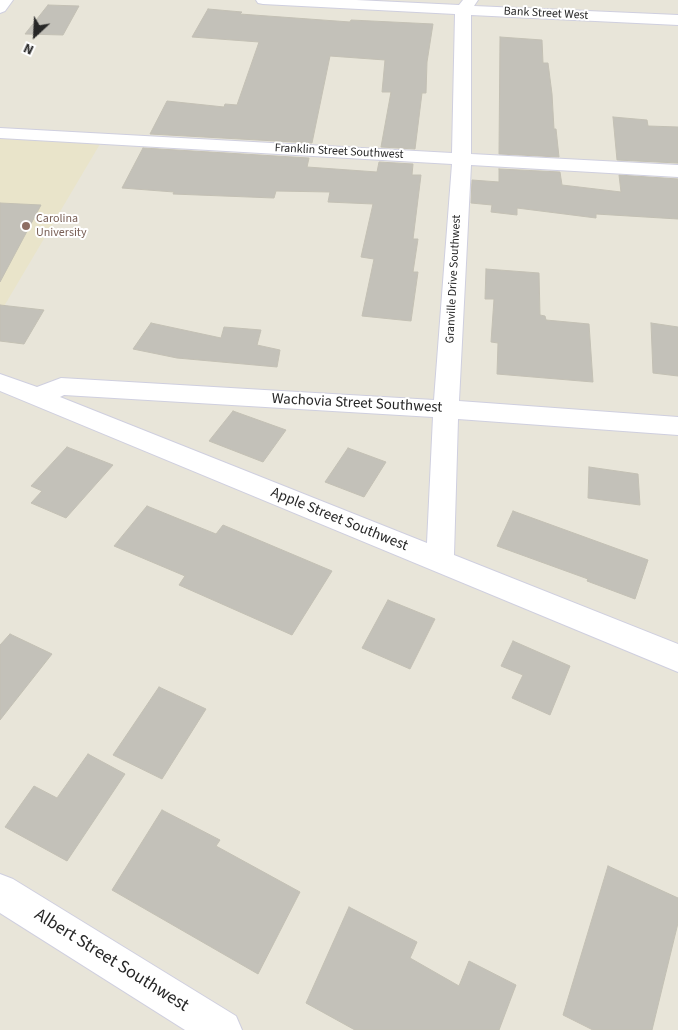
<!DOCTYPE html>
<style>
body{margin:0}
#map{position:relative;width:678px;height:1030px;overflow:hidden;background:#e8e5d9;font-family:"Source Sans 3",sans-serif}
canvas{display:block}
.north{position:absolute;left:10px;top:10px;width:50px;height:50px;-webkit-text-stroke:4px #fff;paint-order:stroke;rotate:205deg;font-size:14px;font-weight:700;line-height:20px;text-align:center;color:#272727}
.north::after{content:'';display:block;margin:auto;width:18px;height:22px;background:#272727;clip-path:polygon(50% 0,100% 100%,50% 72%,0 100%)}
</style>
<div id="map">
<canvas width="678" height="1030"></canvas>
<div class="north">N</div>
</div>
<script>
const ctx = document.querySelector('canvas').getContext('2d');
ctx.lineJoin = 'round';
function paint(path, color) { ctx.fillStyle = color; ctx.fill(path, 'evenodd'); }
const shape = rows => new Path2D(rows.map(r => 'M' + r).join(''));
function trace(path, color, width, dash) { ctx.strokeStyle = color; ctx.lineWidth = width; ctx.lineCap = dash ? 'butt' : 'round'; ctx.setLineDash(dash || []); ctx.stroke(path); }
function drawText(font, color, halo, rows, align = 'center') {
  ctx.font = font + ' "Source Sans 3",sans-serif'; ctx.lineWidth = 4; ctx.setLineDash([]); ctx.textBaseline = 'middle'; ctx.strokeStyle = halo; ctx.fillStyle = color; for (const [text, x, y, turn = 0] of rows) {
    ctx.save(); ctx.translate(x, y); ctx.rotate((+turn || 0) * Math.PI / 180); ctx.textAlign = isNaN(turn) ? turn : align; if (halo) ctx.strokeText(text, 0, 0); ctx.fillText(text, 0, 0); ctx.restore();
  }
}
paint(shape([
 [0,133,103,139,0,313]
]), '#e9e4ca');
const building = shape([
 [48,5,79,6,63,35,25,34,48,5],
 [208,9,242,12,240,14,350,22,351,20,433,24,427,62,426,93,422,93,415,149,381,147,391,92,382,92,385,60,330,56,312,143,150,134,167,101,224,107,225,104,237,105,259,42,192,37,208,9],
 [500,37,542,40,543,63,548,63,552,94,554,129,556,129,559,157,499,154,500,37],
 [613,117,647,120,648,126,678,127,678,163,617,160,613,117],
 [143,148,309,158,307,167,377,172,379,162,413,164,412,175,421,175,413,239,418,239,413,272,418,272,411,321,362,316,374,259,361,257,373,204,328,202,330,192,276,191,274,198,173,194,174,192,122,188,143,148],
 [499,169,560,172,562,185,621,192,619,175,678,179,678,219,596,214,596,218,517,208,517,215,491,212,492,205,471,203,472,180,499,182,499,169],
 [0,203,41,205,0,282,0,203],
 [486,269,539,273,540,315,545,316,546,320,589,324,593,382,497,374,498,343,491,342,494,299,485,299,486,269],
 [0,305,44,310,24,344,0,341,0,305],
 [151,323,221,338,224,327,261,330,257,345,280,350,277,367,177,358,133,349,151,323],
 [651,323,678,327,678,376,653,373,651,323],
 [233,411,286,430,263,462,209,441,233,411],
 [67,447,113,465,66,518,31,503,42,491,31,486,67,447],
 [348,448,386,462,364,497,325,482,348,448],
 [589,467,638,474,640,505,588,498,589,467],
 [147,506,216,534,223,525,332,571,292,635,179,585,185,576,114,546,147,506],
 [513,511,648,560,635,599,587,581,588,579,497,546,513,511],
 [388,600,435,619,410,669,362,648,388,600],
 [10,634,52,654,0,720,0,645,10,634],
 [513,641,570,666,550,715,512,698,523,675,501,666,513,641],
 [159,687,206,709,162,779,113,755,159,687],
 [88,754,125,774,67,861,5,827,34,786,57,798,88,754],
 [162,810,220,840,216,846,300,892,258,974,112,890,162,810],
 [608,866,678,898,678,923,652,1030,593,1030,563,1015,608,866],
 [349,907,417,942,410,958,459,986,469,961,516,985,499,1030,355,1030,306,1003,349,907]
]);
paint(building, '#c3c1b9');
trace(building, '#c3c0b4', 1);
const minor = shape([
 [0,0,13,0,5,11,0,13,0,0],
 [256,0,356,0,459,5,463,0,478,0,474,6,678,15,678,25,471,15,471,154,678,165,678,177,471,165,459,401,678,417,678,435,458,419,454,555,678,644,678,672,0,391,0,374,37,387,61,378,434,400,452,164,0,138,0,128,452,153,455,14,263,4,258,3,256,0],
 [64,395,433,417,427,543,60,397,64,395],
 [0,874,13,879,236,1016,242,1030,185,1030,0,913,0,874]
]);
trace(minor, '#cfcfdf', 2);
paint(minor, '#fff');
for (const [x, y, r, color] of [
 [26,226,5,"#8d6e63"]
]) { const dot = new Path2D(); dot.arc(x, y, r, 0, 2 * Math.PI); ctx.fillStyle = color; ctx.fill(dot); trace(dot, '#fff', 2); }
drawText('12px', '#272727', '#fff', [
 ["Bank Street West",546,14,3],
 ["Franklin Street Southwest",339,152,3],
 ["Granville Drive Southwest",454,279,-87]
]);
drawText('12px', '#785e54', '#fff', [
 ["Carolina",36,219],
 ["University",36,233]
], 'left');
drawText('15px', '#272727', '#fff', [
 ["Wachovia Street Southwest",357,404,3],
 ["Apple Street Southwest",339,520,22]
]);
drawText('18px', '#272727', '#fff', [
 ["Albert Street Southwest",111,961,32]
]);
</script>
